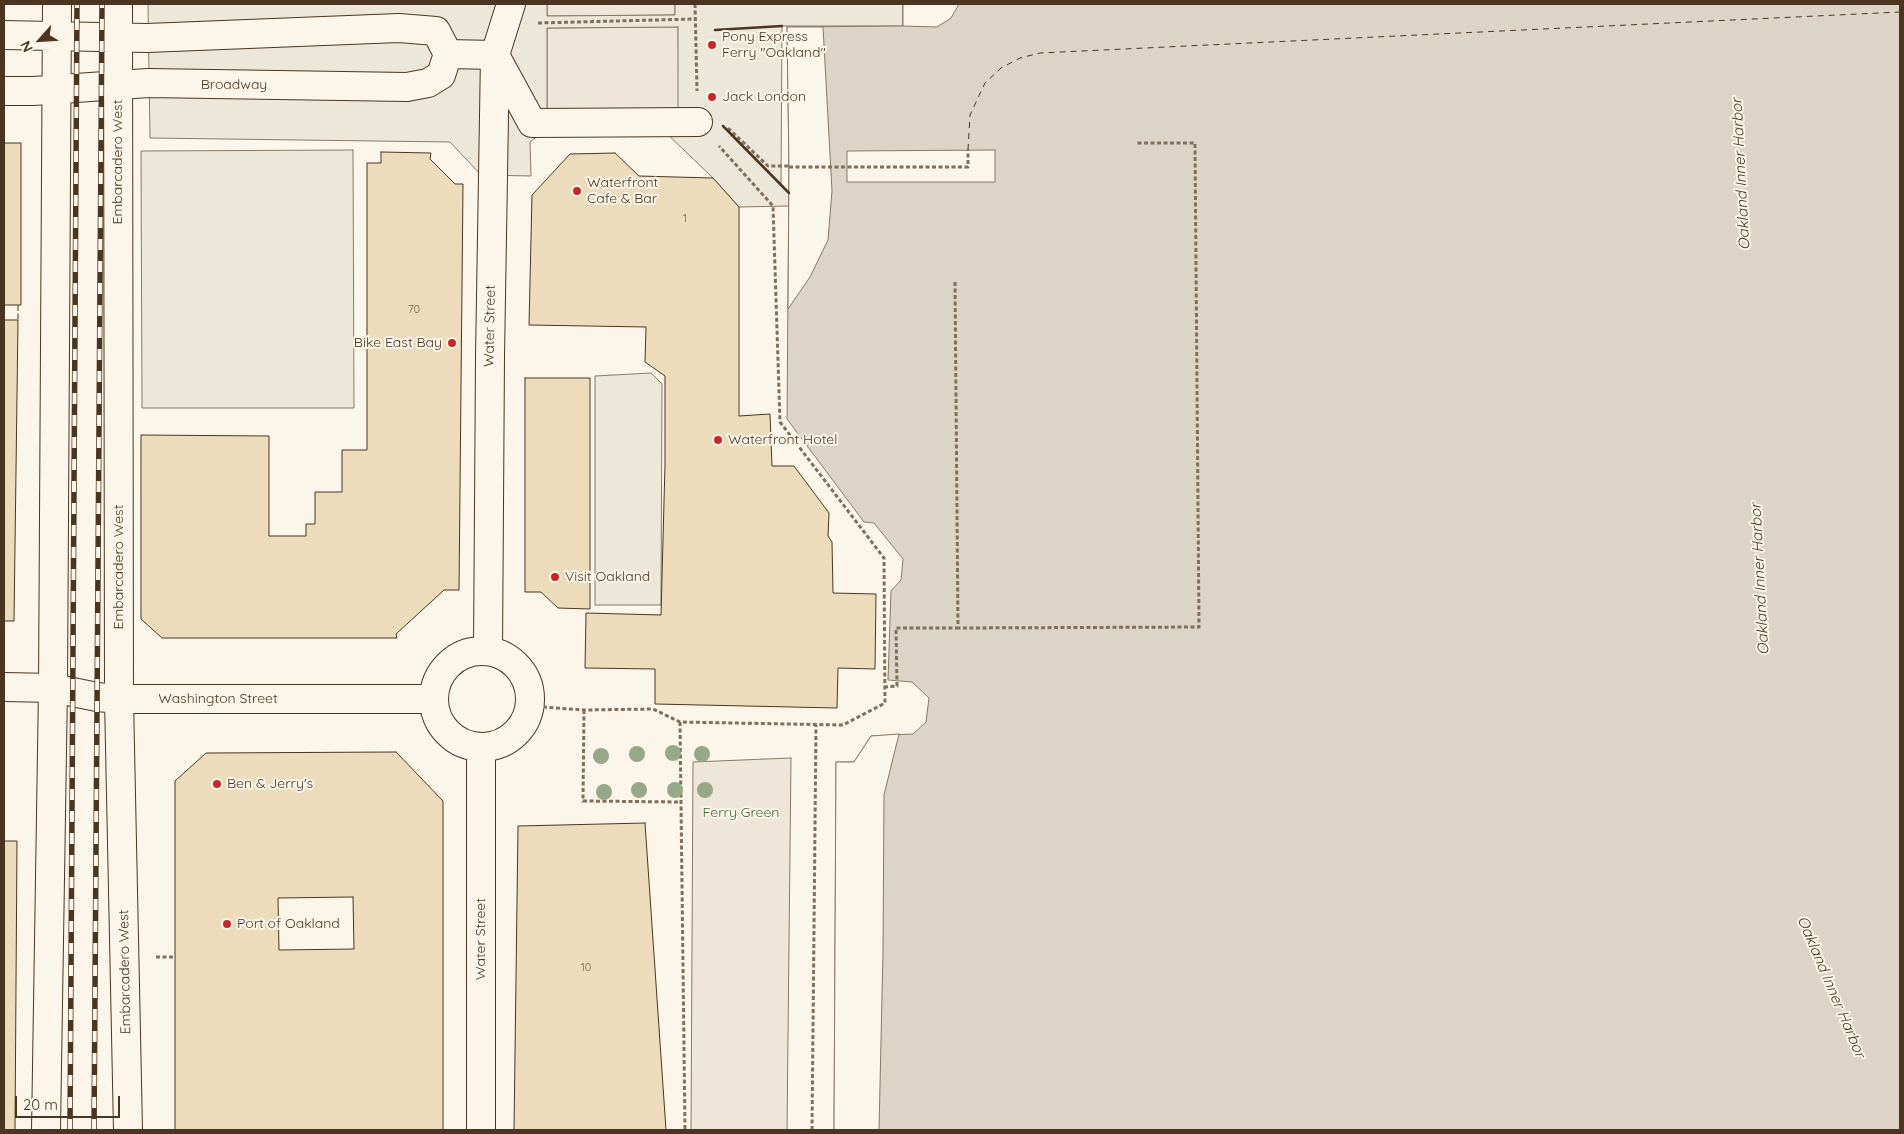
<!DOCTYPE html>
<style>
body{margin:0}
#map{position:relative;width:1904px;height:1134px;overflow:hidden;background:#fbf6e9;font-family:Quicksand,sans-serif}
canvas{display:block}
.frame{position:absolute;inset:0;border:5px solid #4a3520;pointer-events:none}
.north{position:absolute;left:15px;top:15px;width:50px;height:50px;-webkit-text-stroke:4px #fbf6e9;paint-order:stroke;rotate:244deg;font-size:14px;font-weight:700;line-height:20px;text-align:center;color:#4a3520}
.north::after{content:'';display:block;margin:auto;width:18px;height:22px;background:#4a3520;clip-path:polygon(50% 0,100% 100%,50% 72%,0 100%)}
.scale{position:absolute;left:15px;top:1096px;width:105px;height:22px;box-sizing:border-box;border:2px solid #4a3520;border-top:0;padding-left:6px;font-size:15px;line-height:18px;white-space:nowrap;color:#4a3520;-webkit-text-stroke:4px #fbf6e9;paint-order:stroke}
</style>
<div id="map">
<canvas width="1904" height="1134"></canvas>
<div class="frame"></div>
<div class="north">N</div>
<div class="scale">20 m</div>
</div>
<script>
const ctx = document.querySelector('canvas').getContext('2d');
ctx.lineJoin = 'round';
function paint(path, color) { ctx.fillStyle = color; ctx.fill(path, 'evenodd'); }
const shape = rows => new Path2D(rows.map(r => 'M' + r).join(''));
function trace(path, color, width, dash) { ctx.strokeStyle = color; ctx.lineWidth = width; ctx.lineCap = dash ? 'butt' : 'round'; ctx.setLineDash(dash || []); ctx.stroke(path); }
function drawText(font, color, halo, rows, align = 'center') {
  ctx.font = font + ' Quicksand,sans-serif'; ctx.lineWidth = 4; ctx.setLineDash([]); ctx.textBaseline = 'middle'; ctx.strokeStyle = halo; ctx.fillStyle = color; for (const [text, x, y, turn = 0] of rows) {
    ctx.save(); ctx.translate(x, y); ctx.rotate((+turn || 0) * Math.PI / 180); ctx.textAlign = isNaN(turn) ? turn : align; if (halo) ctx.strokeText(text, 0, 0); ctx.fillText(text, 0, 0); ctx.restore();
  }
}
const green = shape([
 [547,4,675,4,675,15,547,16,547,4],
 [678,27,679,109,547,110,547,28,678,27],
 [791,758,787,1130,691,1130,693,762,791,758]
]);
paint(green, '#ede6d9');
trace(green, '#887966', 1);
const parking = shape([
 [148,4,547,4,547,16,675,15,675,4,903,4,903,26,782,26,781,184,789,193,789,206,739,207,713,178,660,127,546,129,530,142,531,176,481,175,450,142,150,138,148,4],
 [678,27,678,109,547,109,547,28,678,27],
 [353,150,354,408,142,408,141,151,353,150],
 [651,373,662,384,661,605,595,605,595,376,651,373]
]);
paint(parking, '#ede7d9');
trace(parking, '#887966', 1);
const water = shape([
 [903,4,1900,4,1900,1130,834,1130,836,762,854,762,871,736,913,734,926,722,929,698,912,682,888,680,891,591,901,580,903,559,874,523,864,522,787,419,789,167,787,27,903,26,903,4]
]);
paint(water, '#dcd4c6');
trace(water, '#887966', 1);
const pier = shape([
 [903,4,958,4,958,6,951,18,937,27,903,26,903,4],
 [787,27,823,27,832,191,828,240,810,277,788,309,789,167,787,27],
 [995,150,995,182,847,182,847,151,995,150],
 [899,734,884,795,883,952,879,1130,834,1130,836,762,854,762,871,736,899,734]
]);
paint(pier, '#fbf6e9');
trace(pier, '#887966', 1);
trace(shape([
 [968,150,970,115,985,83,1001,68,1020,58,1040,53,1900,12]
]), '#4a3520', 1, [6, 5]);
const building = shape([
 [4,143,21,143,21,305,4,305,4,143],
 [381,152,431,153,430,159,455,184,463,184,459,590,444,590,396,634,397,638,162,638,141,619,141,435,269,436,269,536,306,536,306,524,315,524,315,492,342,492,342,450,367,450,367,163,381,163,381,152],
 [615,153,639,176,713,178,739,207,739,416,770,414,772,466,794,466,829,513,828,536,832,542,833,593,876,594,875,669,838,668,837,708,655,704,655,669,585,668,586,613,661,615,665,464,665,376,645,362,646,327,529,325,532,195,570,154,615,153],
 [4,320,18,320,14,621,4,621,4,320],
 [525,378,590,378,590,609,558,608,541,592,525,592,525,378],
 [396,752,443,801,443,1130,175,1130,175,781,206,753,396,752],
 [353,897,354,949,279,950,278,898,353,897],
 [645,823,666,1130,514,1130,518,826,645,823],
 [4,841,17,841,15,1130,4,1130,4,841]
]);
paint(building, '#ecdcbc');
trace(building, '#4a3520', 1);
const minor = shape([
 [118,4,119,699,128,1130],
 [4,35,147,38,399,28,436,31,448,54,441,75,428,83,407,87,148,83,33,91,4,91],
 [448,54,495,55],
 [496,57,532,123,698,122],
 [488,651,490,357,495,55,511,4],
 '434 699a48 48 0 1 1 96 0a48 48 0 1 1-96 0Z',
 [4,687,53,688,97,697,119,699,434,699],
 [481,747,481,1130],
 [46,1130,53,688,57,4]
]);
trace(minor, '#4a3520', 30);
trace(shape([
 [695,4,697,91],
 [538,23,695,19],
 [728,128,768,166,789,166],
 [789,167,968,167,968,150],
 [955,282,958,628,1199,627,1195,143,1137,143],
 [884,687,897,686,896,628,958,628],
 [530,706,584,710,653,709,680,722,843,725,885,703,884,558,780,422,773,206,719,146],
 [584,710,583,801,681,802],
 [680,722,685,1130],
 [156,957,175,957],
 [812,1130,816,725]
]), '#7f6f5c', 3, [4, 2.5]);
trace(minor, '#fbf6e9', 28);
const rail = shape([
 [70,1130,77,4],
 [94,1130,102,4]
]);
trace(rail, '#4a3520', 5.5);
trace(rail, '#fbf6e9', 4, [11]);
trace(shape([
 [18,305,18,320]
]), '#4a3520', 1, [6, 2.5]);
trace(shape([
 [715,30,782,26],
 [723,126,789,193]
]), '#4a3520', 2.5);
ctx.fillStyle = '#96a887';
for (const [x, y] of [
 [673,753],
 [637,754],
 [702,754],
 [601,756],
 [639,790],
 [675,790],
 [705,790],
 [604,792]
]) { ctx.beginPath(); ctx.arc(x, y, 8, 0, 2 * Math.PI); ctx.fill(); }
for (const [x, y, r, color] of [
 [712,45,5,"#c62828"],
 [712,97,5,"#c62828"],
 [577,191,5,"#c62828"],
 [452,343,5,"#c62828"],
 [718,440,5,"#c62828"],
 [555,577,5,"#c62828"],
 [217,784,5,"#c62828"],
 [227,924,5,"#c62828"]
]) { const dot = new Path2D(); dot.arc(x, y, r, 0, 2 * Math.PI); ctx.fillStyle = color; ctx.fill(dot); trace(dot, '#fbf6e9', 2); }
drawText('11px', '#725f47', null, [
 ["1",685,219],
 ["70",414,310],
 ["10",586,968]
]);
drawText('14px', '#4a3520', '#fbf6e9', [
 ["Pony Express",722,37],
 ["Ferry \"Oakland\"",722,53],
 ["Jack London",722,97],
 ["Waterfront",587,183],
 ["Cafe & Bar",587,199],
 ["Bike East Bay",442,343,"right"],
 ["Waterfront Hotel",728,440],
 ["Visit Oakland",565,577],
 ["Ben & Jerry's",227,784],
 ["Port of Oakland",237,924]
], 'left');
drawText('14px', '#4a3520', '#fbf6e9', [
 ["Broadway",234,85],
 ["Embarcadero West",118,162,-90],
 ["Water Street",490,326,-89],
 ["Embarcadero West",119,567,-90],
 ["Washington Street",218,699],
 ["Water Street",481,939,-90],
 ["Embarcadero West",125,972,-91]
]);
drawText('14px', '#436837', '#fbf6e9', [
 ["Ferry Green",741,813]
]);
drawText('italic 15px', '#4a3520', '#fbf6e9', [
 ["Oakland Inner Harbor",1741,174,-93],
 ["Oakland Inner Harbor",1760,579,-93],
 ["Oakland Inner Harbor",1831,987,67]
]);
</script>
